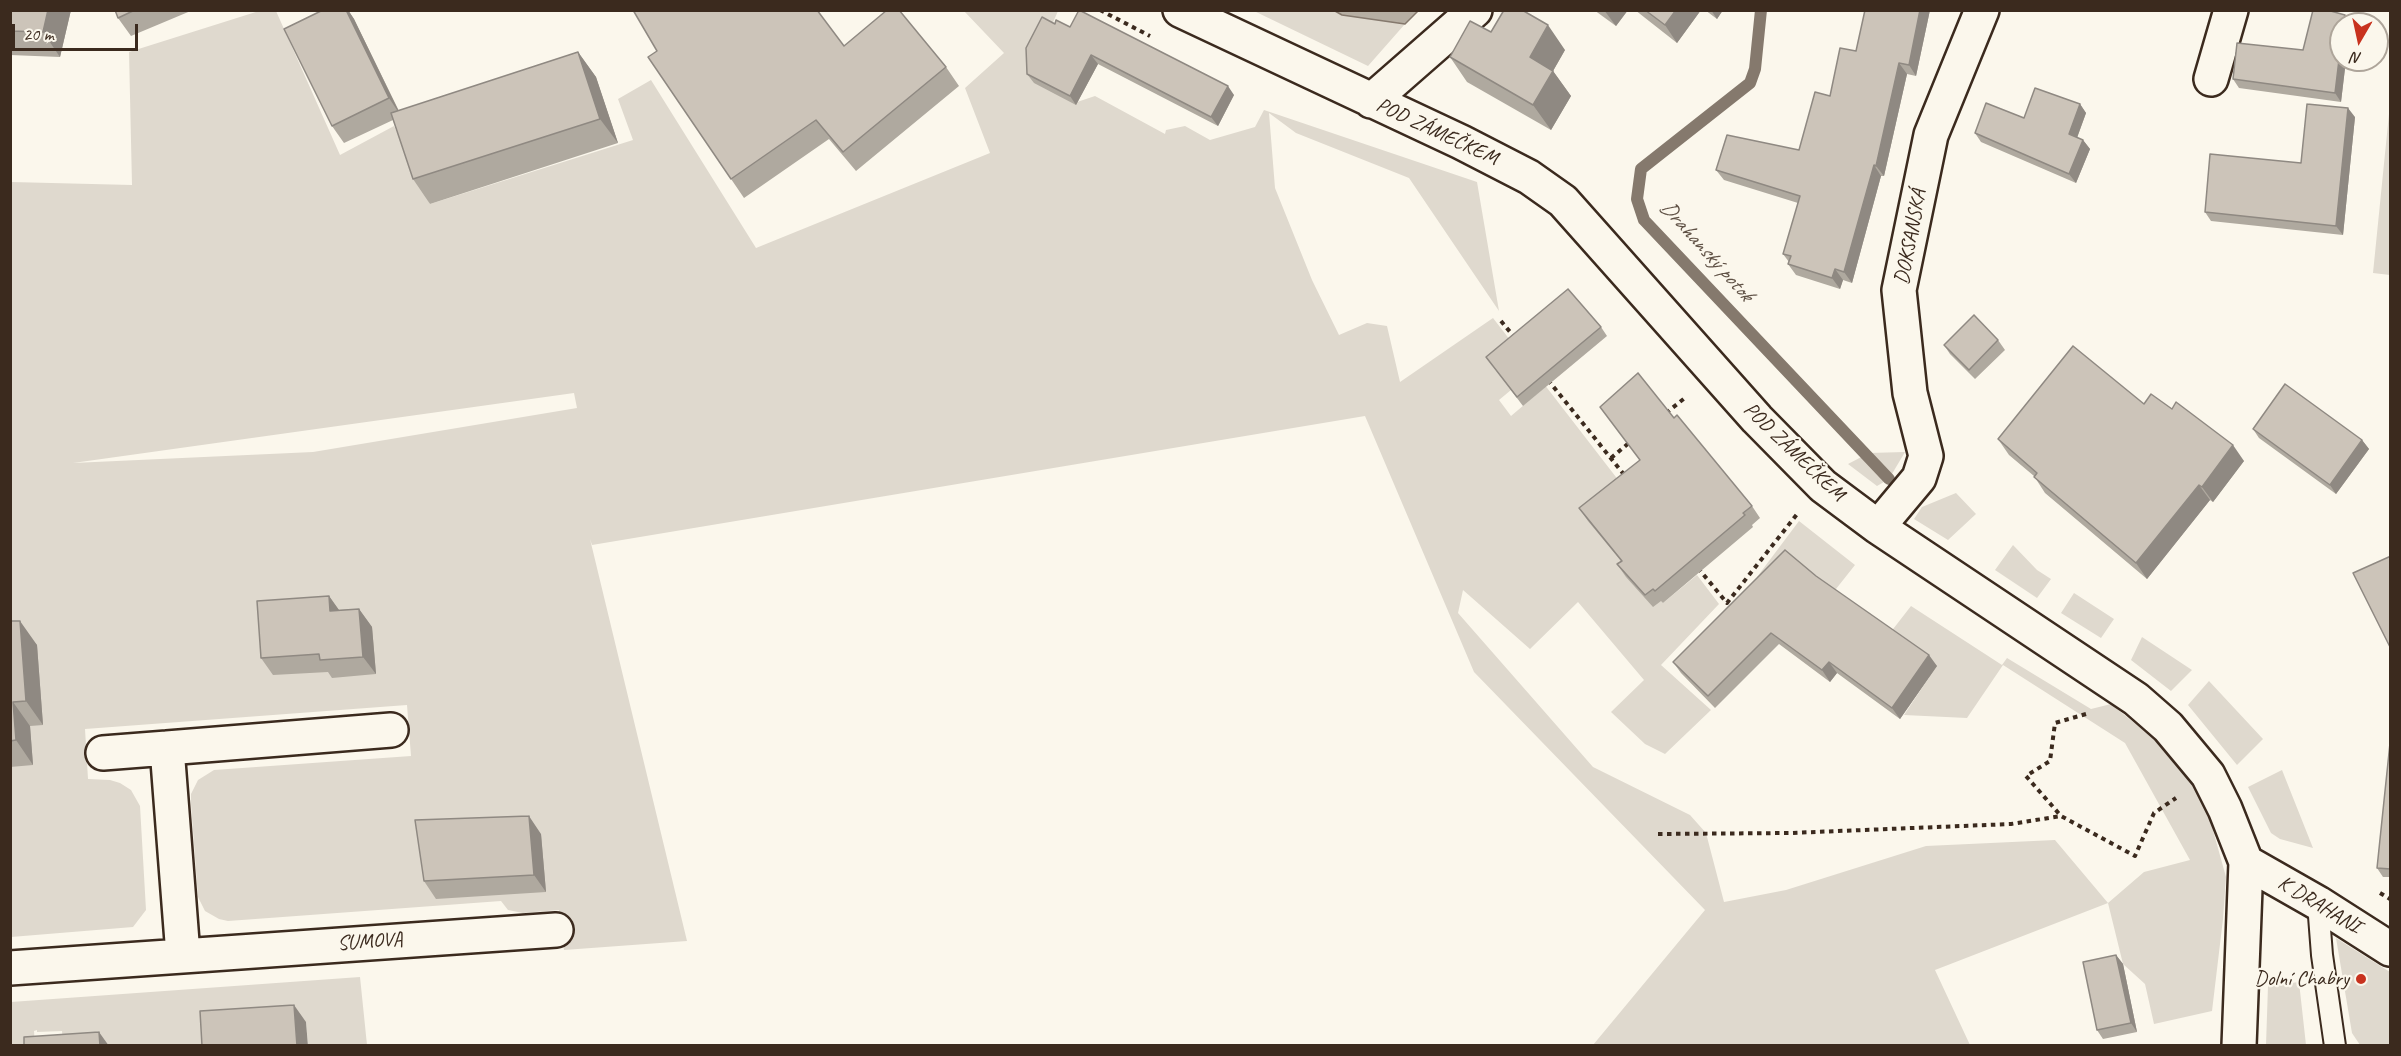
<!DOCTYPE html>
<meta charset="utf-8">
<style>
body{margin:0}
#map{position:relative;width:2401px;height:1056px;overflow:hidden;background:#fbf7ec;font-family:Caveat,sans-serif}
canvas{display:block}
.frame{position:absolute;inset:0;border:12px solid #3b2a1e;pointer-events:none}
.north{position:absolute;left:2329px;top:12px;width:60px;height:60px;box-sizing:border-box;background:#fbf7ec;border:2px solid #aea59a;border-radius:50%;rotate:189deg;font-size:16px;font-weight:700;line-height:24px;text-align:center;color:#3b2a1e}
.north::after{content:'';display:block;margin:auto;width:21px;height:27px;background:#c8321e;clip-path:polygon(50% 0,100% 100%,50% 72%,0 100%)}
.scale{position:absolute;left:12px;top:24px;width:126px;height:27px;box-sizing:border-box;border:3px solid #3b2a1e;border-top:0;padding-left:8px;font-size:18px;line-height:21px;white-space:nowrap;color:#3b2a1e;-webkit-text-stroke:4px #fbf7ec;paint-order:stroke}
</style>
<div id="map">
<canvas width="2401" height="1056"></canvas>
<div class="frame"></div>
<div class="north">N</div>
<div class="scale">20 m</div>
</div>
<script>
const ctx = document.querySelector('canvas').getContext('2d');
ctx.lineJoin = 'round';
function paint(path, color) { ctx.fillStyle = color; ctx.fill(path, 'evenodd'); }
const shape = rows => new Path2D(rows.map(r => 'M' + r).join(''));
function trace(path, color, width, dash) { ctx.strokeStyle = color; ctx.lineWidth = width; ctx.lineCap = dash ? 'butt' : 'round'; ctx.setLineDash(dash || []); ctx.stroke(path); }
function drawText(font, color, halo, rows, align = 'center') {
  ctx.font = font + ' Caveat,sans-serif'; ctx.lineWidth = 4.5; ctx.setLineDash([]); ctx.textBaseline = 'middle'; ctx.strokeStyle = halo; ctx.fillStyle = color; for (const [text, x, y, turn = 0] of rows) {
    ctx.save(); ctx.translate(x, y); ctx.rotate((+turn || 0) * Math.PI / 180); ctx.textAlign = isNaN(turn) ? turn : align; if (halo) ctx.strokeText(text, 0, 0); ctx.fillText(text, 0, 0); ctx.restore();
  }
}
paint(shape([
 [259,11,276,11,340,155,394,126,430,204,633,140,618,99,651,80,756,248,990,153,965,88,1004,53,964,11,1058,11,1051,27,1077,102,1095,96,1165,134,1166,130,1185,126,1210,140,1255,127,1264,110,1477,182,1499,311,1409,178,1296,133,1269,113,1275,188,1312,280,1339,335,1367,323,1387,326,1400,382,1493,318,1626,490,1663,603,1697,575,1719,604,1661,665,1711,710,1665,754,1645,744,1611,712,1644,680,1578,602,1530,649,1463,590,1458,613,1593,767,1690,815,1706,833,1724,902,1786,890,1926,846,2055,840,2108,903,2144,872,2190,860,2125,743,2003,665,1967,718,1904,715,1936,667,1890,633,1911,606,2002,665,2007,658,2091,709,2111,704,2154,739,2192,784,2209,816,2226,877,2223,919,2212,1011,2154,1024,2145,984,2123,964,2108,903,1935,970,1970,1045,1593,1045,1705,910,1474,672,1365,416,592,545,590,539,687,941,564,950,559,910,523,913,508,910,501,901,228,921,219,919,205,911,198,897,191,804,191,794,198,780,214,770,411,756,407,705,85,729,88,779,110,780,120,783,131,790,140,806,146,910,133,927,11,937,11,182,132,185,129,52],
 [1492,366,1544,388,1511,416,1499,400,1511,390],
 [574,393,577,408,313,452,73,463],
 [1254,11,1335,11,1342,15,1405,24,1368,66],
 [2390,104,2390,275,2373,273],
 [1905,452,1889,479,1877,486,1848,464,1869,453],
 [1956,493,1976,514,1948,540,1914,519,1922,507],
 [1799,521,1855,565,1832,594,1757,577],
 [2013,545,2037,570,2051,579,2037,598,1995,570],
 [2074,593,2114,619,2101,638,2061,613],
 [2142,637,2192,670,2171,691,2131,660],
 [2209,681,2263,739,2237,765,2188,705],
 [2282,770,2313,848,2280,839,2271,833,2248,787],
 [2336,938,2390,972,2390,1045,2360,1045,2352,1033],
 [360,977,367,1045,308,1045,306,1022,213,1045,63,1045,62,1031,37,1032,37,1030,34,1031,35,1045,11,1046,11,1002],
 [2299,982,2306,1045,2266,1045,2268,986]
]), '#dfd9ce');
const water = shape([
 [1335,11,1418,11,1405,24,1342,15,1335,11]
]);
paint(water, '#b6aea2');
trace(water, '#85796d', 1.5);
trace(shape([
 [1761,10,1755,69,1750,83,1641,169,1637,199,1644,220,1889,479]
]), '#85796d', 12);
const service = shape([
 [2318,903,2322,955,2335,1046]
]);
const minor = shape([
 [1180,10,1461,142,1529,177,1563,201,1757,419,1823,486,1878,527,2136,699,2168,727,2208,775,2225,809,2246,862,2239,1046],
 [2211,79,2231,10],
 [1371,101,1475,10],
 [1878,527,1919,478,1926,456,1910,393,1899,290,1931,135,1982,10],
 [103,753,167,748],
 [2246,862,2318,903,2390,949],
 [183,955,167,748,391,730],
 [10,968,556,930]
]);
trace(service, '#3b2a1e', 24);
trace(minor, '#3b2a1e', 38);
trace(shape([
 [1100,10,1150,36],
 [1501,321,1516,339],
 [1548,380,1626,477],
 [1666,413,1686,397],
 [1611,458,1630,442],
 [1698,568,1727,603,1798,513],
 [2086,714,2055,723,2050,761,2026,776,2061,816,2135,856,2154,813,2176,798],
 [1658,834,1790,833,2011,824,2061,816],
 [2380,893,2390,899]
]), '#3b2a1e', 4, [4.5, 4.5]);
trace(service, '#fbf7ec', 20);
trace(minor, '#fbf7ec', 33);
paint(shape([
 [10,10,71,10,60,57,10,55],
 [115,10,193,10,131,36,118,18],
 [323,10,348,10,354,19,399,111,578,52,596,77,618,143,430,204,413,179,393,120,344,143,332,126],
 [1594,10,1628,10,1616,26],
 [1635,10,1701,10,1677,43],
 [1705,10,1723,10,1717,19],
 [1865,10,1930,10,1916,76,1907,74,1884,176,1881,176,1852,283,1843,280,1840,289,1796,275,1788,264,1789,262,1783,254,1798,203,1724,180,1716,170,1799,150,1856,51],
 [1055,24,1070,27,1234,95,1218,126,1098,64,1076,105,1034,83,1027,74],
 [2351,24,2341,60,2346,60,2341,102,2239,88,2233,79,2303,50],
 [1491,32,1565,50,1553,71,1571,96,1551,130,1467,82,1450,57],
 [648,57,946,67,959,86,856,171,829,139,744,198],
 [2080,104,2086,113,2077,138,2083,140,2090,149,2076,183,1981,142,1975,133,2024,118],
 [2355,117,2343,235,2211,221,2205,212,2301,163],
 [1601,327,1607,336,1523,406,1486,357],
 [1998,340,2005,350,1975,379,1950,354,1944,345],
 [2144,404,2244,461,2213,502,2210,500,2147,579,2045,493,2034,476,2009,455,1998,439],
 [1674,418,1752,506,1760,518,1752,525,1753,527,1663,603,1661,601,1653,607,1626,577,1617,564,1621,561,1588,521,1579,508,1639,461],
 [2253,429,2362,440,2369,449,2336,494,2259,438],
 [1816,576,1937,666,1900,719,1837,673,1830,682,1779,644,1715,708,1681,673,1673,662],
 [329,596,339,610,359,609,372,627,376,674,332,678,328,672,273,675,261,658],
 [10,621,37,645,43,725,30,726,33,765,10,767],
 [2390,743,2391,877,2383,877,2377,868],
 [541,834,546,892,436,899,424,881],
 [2116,955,2123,964,2137,1032,2103,1039,2097,1030]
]), '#afa99f');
paint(shape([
 [48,10,71,10,60,57,43,32],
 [346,10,348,10,354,19,401,116,389,98],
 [1604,10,1628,10,1616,26],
 [1676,10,1701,10,1677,43,1665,25],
 [1711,10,1723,10,1717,19],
 [1920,10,1930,10,1916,76,1909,65],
 [2345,15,2351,24,2343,24],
 [1548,25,1565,50,1553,71,1571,96,1551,130,1533,105,1530,57],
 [2341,43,2341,60,2346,60,2341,102,2335,93],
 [578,52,596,77,618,143,600,119],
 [1091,55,1098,64,1076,105,1070,96],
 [1899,63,1907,74,1884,176,1876,166],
 [1228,86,1234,95,1218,126,1211,117],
 [2080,104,2086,113,2075,143,2069,134],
 [2348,108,2355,117,2343,235,2336,226],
 [2083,140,2090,149,2076,183,2069,174],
 [1874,165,1881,176,1852,283,1844,272],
 [1835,269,1843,280,1840,289,1832,278],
 [2362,440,2369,449,2336,494,2330,485],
 [2233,445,2244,461,2213,502,2202,487],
 [2199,485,2210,500,2147,579,2136,563],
 [329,596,341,613,330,611],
 [359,609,372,627,376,674,363,657],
 [20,621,37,645,43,725,26,701],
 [1929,655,1937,666,1900,719,1892,708],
 [1829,662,1837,673,1830,682,1822,670],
 [13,702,30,726,33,765,16,740],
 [529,816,541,834,546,892,534,875],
 [2116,955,2123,964,2137,1032,2131,1023],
 [294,1005,306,1022,308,1046,297,1046],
 [99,1032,109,1046,100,1046]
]), '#8f8982');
const building = shape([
 [10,10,48,10,43,32,10,31,10,10],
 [115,10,135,10,118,18,115,10],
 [323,10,346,10,389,98,332,126,284,29,323,10],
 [633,10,817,10,844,46,887,10,899,10,946,67,843,152,816,120,731,179,648,57,657,51,633,10],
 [1079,10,1228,86,1211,117,1091,55,1070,96,1027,74,1026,48,1042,17,1055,24,1056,20,1070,27,1079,10],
 [1504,10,1522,10,1548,25,1530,57,1553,71,1533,105,1450,57,1470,21,1491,32,1504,10],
 [1645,10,1676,10,1665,25,1645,10],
 [1865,10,1920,10,1909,65,1899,63,1876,166,1874,165,1844,272,1835,269,1832,278,1788,264,1791,256,1783,254,1800,196,1716,170,1727,135,1799,150,1815,92,1830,96,1840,48,1856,51,1865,10],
 [2313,10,2327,10,2345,15,2343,24,2341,24,2341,43,2335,93,2233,79,2237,43,2303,50,2313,10],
 [578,52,600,119,413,179,391,113,578,52],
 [2035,88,2080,104,2069,134,2083,140,2069,174,1975,133,1986,103,2024,118,2035,88],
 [2307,104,2348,108,2336,226,2205,212,2210,154,2301,163,2307,104],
 [1568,289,1601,327,1517,397,1486,357,1568,289],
 [1974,315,1998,340,1969,370,1944,345,1974,315],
 [2073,346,2144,404,2151,394,2172,409,2176,402,2233,445,2202,487,2199,485,2136,563,2034,477,2037,473,1998,439,2073,346],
 [1638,373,1674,418,1677,415,1752,506,1743,513,1745,515,1655,591,1653,589,1645,595,1617,564,1622,561,1579,508,1640,460,1600,407,1638,373],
 [2285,384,2362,440,2330,485,2253,429,2285,384],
 [1785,550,1816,576,1929,655,1892,708,1829,662,1822,670,1771,633,1708,696,1673,662,1785,550],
 [2391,556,2391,649,2353,573,2391,556],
 [329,596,330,611,359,609,363,657,320,660,319,654,261,658,257,601,329,596],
 [10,621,20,621,26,701,13,702,16,740,10,741,10,621],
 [2390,743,2391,743,2391,869,2377,868,2390,743],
 [529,816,534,875,424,881,415,820,529,816],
 [2116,955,2131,1023,2097,1030,2083,962,2116,955],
 [294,1005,297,1046,202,1046,200,1011,294,1005],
 [99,1032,100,1046,24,1046,24,1037,99,1032]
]);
paint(building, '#ccc4b9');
trace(building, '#8f8982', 1.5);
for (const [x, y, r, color] of [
 [2361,979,6,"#c8321e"]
]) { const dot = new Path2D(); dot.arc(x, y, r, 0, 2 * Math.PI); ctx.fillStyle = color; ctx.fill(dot); trace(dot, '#fbf7ec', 2); }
drawText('21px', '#3b2a1e', '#fbf7ec', [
 ["POD ZÁMEČKEM",1437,132,25],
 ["DOKSANSKÁ",1911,237,-79],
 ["POD ZÁMEČKEM",1794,452,44],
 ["K DRAHANI",2319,905,31],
 ["SUMOVA",370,942,-4]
]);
drawText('21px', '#3b2a1e', '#fbf7ec', [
 ["Dolní Chabry",2349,979]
], 'right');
drawText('italic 22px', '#605246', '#fbf7ec', [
 ["Drahanský potok",1706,251,48]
]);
</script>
